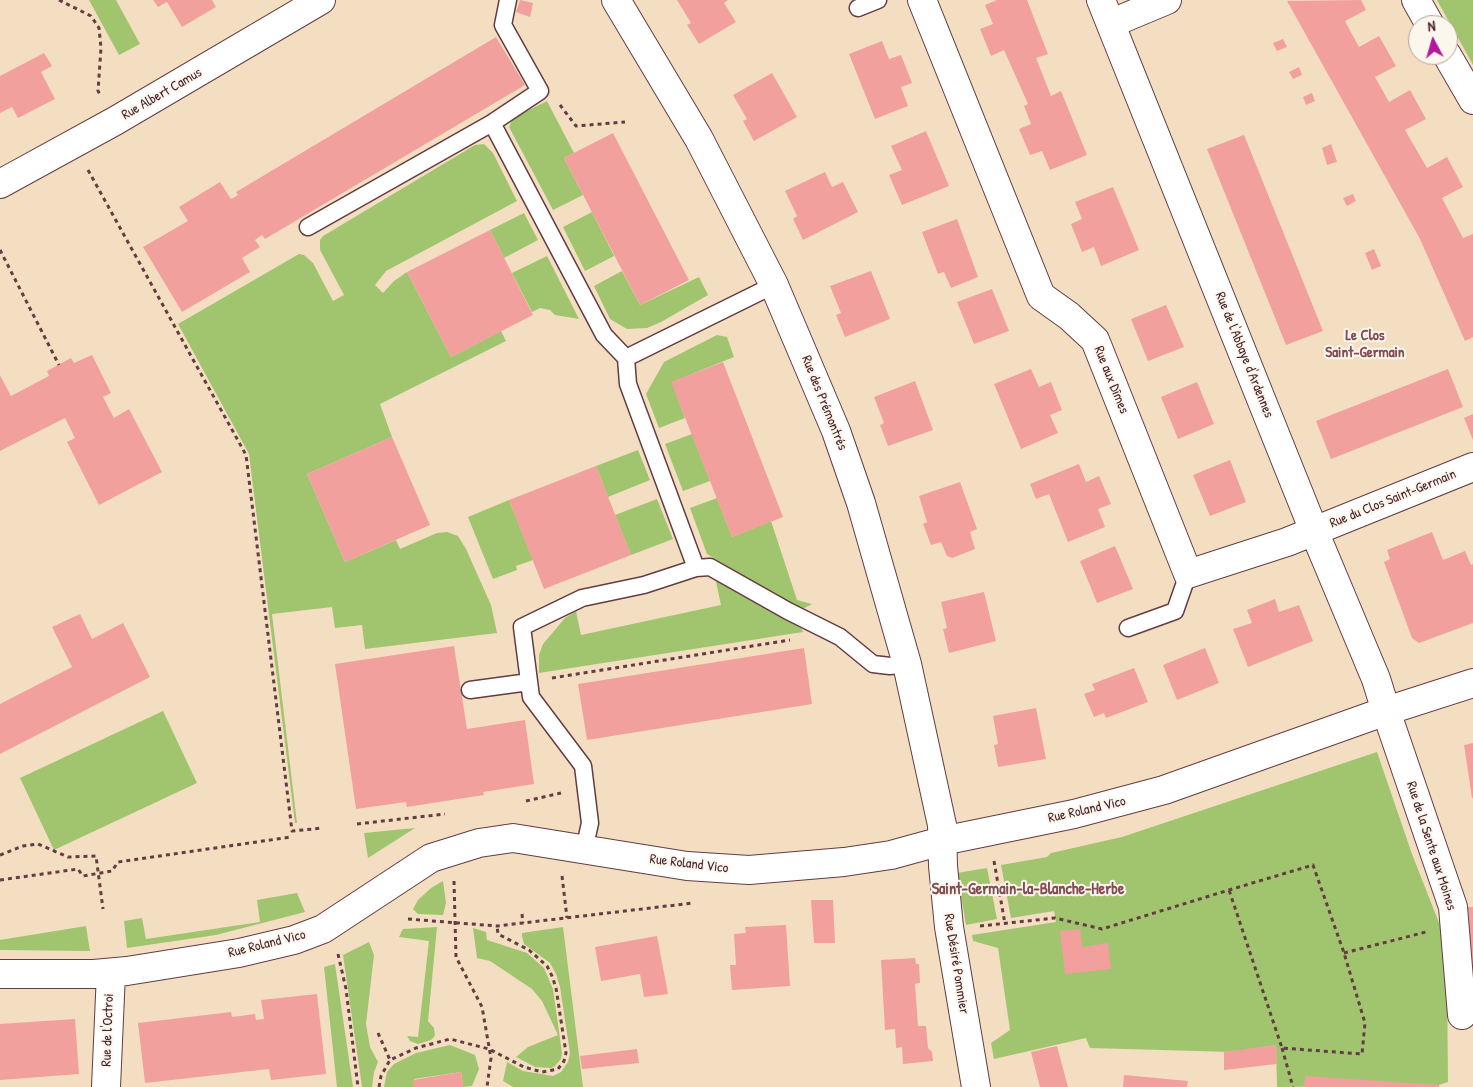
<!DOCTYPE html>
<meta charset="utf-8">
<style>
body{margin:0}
#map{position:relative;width:1473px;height:1087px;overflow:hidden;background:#f4dec2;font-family:"Patrick Hand",sans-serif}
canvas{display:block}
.north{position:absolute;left:1408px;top:15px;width:50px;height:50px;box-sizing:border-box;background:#fbf7ec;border:1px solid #b4a19f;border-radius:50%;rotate:354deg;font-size:14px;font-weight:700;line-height:20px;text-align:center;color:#4a1f2b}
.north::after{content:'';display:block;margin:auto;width:18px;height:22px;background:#b5179e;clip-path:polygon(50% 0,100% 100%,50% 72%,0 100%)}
</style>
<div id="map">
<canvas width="1473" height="1087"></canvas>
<div class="north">N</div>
</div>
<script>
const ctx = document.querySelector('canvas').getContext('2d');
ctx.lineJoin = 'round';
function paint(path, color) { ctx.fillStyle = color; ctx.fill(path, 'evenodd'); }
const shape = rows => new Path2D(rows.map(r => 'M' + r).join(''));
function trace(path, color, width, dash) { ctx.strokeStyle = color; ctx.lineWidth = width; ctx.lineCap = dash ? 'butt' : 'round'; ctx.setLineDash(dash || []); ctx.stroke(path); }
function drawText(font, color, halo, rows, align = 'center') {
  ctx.font = font + ' "Patrick Hand",sans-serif'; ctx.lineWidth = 4; ctx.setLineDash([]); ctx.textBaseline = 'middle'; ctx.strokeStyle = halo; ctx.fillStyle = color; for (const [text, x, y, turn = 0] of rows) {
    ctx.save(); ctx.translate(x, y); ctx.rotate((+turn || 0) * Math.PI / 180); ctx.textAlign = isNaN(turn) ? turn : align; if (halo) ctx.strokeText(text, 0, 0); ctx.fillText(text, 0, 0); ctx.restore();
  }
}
paint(shape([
 [89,0,116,0,140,44,119,55],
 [1437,0,1473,0,1473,65],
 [547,101,574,153,564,158,583,195,553,210,509,127,513,118],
 [484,144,493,153,517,201,386,271,375,285,383,293,394,281,407,272,451,357,501,331,506,341,380,404,392,437,307,474,345,562,396,540,400,549,437,533,447,532,458,536,466,549,491,605,497,633,365,649,362,625,335,628,332,607,272,614,297,823,295,823,249,454,178,324,299,254,304,255,313,263,333,301,344,295,320,250,320,240,323,236,475,145],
 [592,212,614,256,585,271,563,227],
 [524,213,538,240,504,258,490,230],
 [547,256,579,319,555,315,550,310,540,308,532,312,512,273],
 [622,271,640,305,699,277,708,295,661,322,647,328,627,329,610,319,594,286],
 [717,335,727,337,734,357,672,382,685,418,659,428,646,394,664,362],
 [692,434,710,481,683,491,665,444],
 [638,450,650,480,608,497,596,466],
 [717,498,732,537,771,521,797,600,812,604,801,610,788,604,707,554,690,508],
 [657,499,673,539,631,555,615,515],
 [509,500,533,560,516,566,517,570,493,579,468,517],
 [716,582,720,582,802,629,803,632,539,673,539,655,543,644,565,618,576,611,581,635,721,605],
 [163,711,197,783,54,850,20,778],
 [1377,752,1412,854,1441,928,1447,977,1448,1082,1439,1085,1277,1087,1276,1045,1232,1052,1090,1048,1086,1038,994,1059,991,1043,1010,1030,998,948,973,941,972,935,1056,922,1054,911,1011,918,1001,865,1047,857,1051,853,1122,837],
 [415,828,368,858,364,833],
 [987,868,997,919,966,925,957,873],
 [443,881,446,903,443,915,418,914,413,909,418,900,431,888],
 [297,893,305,912,216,935,127,948,124,921,142,918,146,939,260,922,257,900],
 [86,926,90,951,0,950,0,940],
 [437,927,428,1021,434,1028,435,1036,431,1040,418,1044,410,1041,407,1036,418,1037,429,941,399,937,403,929],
 [563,927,583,1087,513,1087,503,1081,507,1062,523,1071,553,1076,561,1072,568,1062,570,1053,560,987,556,974,550,963,524,944,522,936,522,933],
 [473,928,486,932,487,940,527,953,544,968,553,989,562,1053,561,1059,555,1066,551,1068,535,1067,516,1057,528,1047,558,1035,542,1001,532,989,490,961,477,958],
 [369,942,374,955,366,1024,370,1047,378,1062,374,1072,372,1087,362,1087,343,955],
 [335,964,353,1087,337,1087,324,967],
 [450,1045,475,1055,479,1069,472,1086,463,1087,461,1072,414,1079,414,1087,384,1087,387,1072,394,1064,416,1053]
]), '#a1c56e');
paint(shape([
 [153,0,212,0,216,7,182,27,167,2,158,7],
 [520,0,533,3,530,17,516,12],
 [677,0,728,0,724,3,736,22,699,44,687,25,691,23],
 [997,0,1027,0,1048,54,1036,58,1051,96,1061,91,1087,155,1050,170,1042,151,1030,155,1019,129,1031,124,1024,106,1028,104,1004,50,991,56,980,29,993,24,985,5],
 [1361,0,1366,10,1345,21,1359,47,1379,36,1396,66,1375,77,1389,102,1410,90,1426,119,1405,130,1427,168,1447,157,1463,187,1442,198,1463,238,1473,234,1473,337,1465,341,1420,239,1287,1],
 [496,37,525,85,265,239,262,235,255,240,260,247,242,258,250,272,182,312,143,247,188,221,179,207,220,182,231,199,238,195,236,192],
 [1283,39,1287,47,1277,51,1273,43],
 [882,41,889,59,901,55,912,83,901,87,908,106,875,119,849,54],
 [44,53,52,66,41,72,55,99,18,118,12,107,0,113,0,76],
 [1299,67,1302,75,1293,79,1289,72],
 [772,73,797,117,754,141,743,121,747,119,733,95],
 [1312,93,1315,101,1306,105,1303,97],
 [926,131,949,186,902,205,889,175,902,170,891,146],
 [613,133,689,280,640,305,564,158],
 [1244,135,1323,331,1286,345,1207,149],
 [1331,144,1337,162,1327,165,1322,148],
 [825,172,832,187,843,182,858,212,803,240,793,219,797,216,785,191],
 [1113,187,1139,250,1101,266,1094,247,1082,252,1071,224,1082,219,1075,202],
 [1353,194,1356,201,1347,206,1343,198],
 [957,219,978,277,951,288,944,272,938,274,922,232],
 [490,230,533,315,451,357,407,272],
 [1374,249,1381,266,1372,270,1365,253],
 [871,271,890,319,845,337,836,315,841,313,830,286],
 [992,289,1009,331,974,344,957,302],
 [1166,305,1184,347,1148,361,1131,319],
 [92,355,111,393,103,397,114,418,129,409,162,472,99,505,67,442,75,438,65,418,0,451,0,375,11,396,49,376,47,371,71,358,74,363],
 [723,362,783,517,732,537,671,382],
 [1031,369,1039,387,1051,382,1062,410,1050,415,1058,433,1021,449,994,384],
 [1448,369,1463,407,1331,459,1316,421],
 [915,381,933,430,888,446,880,425,884,423,874,397],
 [1197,382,1214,424,1178,439,1161,397],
 [1473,414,1473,440,1464,418],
 [392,437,430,525,345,562,307,474],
 [1230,460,1246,502,1210,516,1193,475],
 [1079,464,1086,482,1099,476,1111,504,1098,509,1105,527,1068,542,1049,494,1036,499,1030,484],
 [596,466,631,555,544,589,509,500],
 [960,482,977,529,970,532,975,549,952,558,947,556,941,542,931,545,923,524,927,522,919,496],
 [1432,532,1443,560,1465,551,1471,565,1473,564,1473,623,1419,643,1412,638,1384,562,1390,559,1387,550],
 [1115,546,1133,589,1097,603,1080,561],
 [984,592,996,641,949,653,943,629,947,628,941,602],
 [1275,599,1279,612,1299,605,1313,641,1248,667,1233,629,1252,623,1247,610],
 [80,614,92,639,123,623,150,677,0,754,0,704,72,667,52,627],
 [454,646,467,729,525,720,534,784,483,792,484,795,407,807,406,802,356,809,335,664],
 [804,648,812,704,587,740,578,684],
 [1205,648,1219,683,1177,700,1163,665],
 [1134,668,1148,702,1106,718,1104,713,1094,717,1084,694,1095,690,1092,684],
 [1036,708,1046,759,998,767,994,745,998,744,993,716],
 [1473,743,1473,798,1472,798,1464,745],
 [811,900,833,900,835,943,814,943],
 [1466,907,1473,907,1473,986],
 [786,925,790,986,732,990,730,965,736,965,734,934,746,933,745,927],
 [1080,929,1082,947,1108,943,1111,969,1065,974,1060,931],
 [657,936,668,994,644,997,640,974,601,981,595,947],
 [915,958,916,964,919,964,920,983,915,984,918,1026,926,1026,928,1048,932,1052,933,1061,903,1064,902,1047,896,1048,895,1029,885,1030,881,960],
 [317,994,326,1074,271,1080,269,1069,145,1083,138,1023,231,1012,232,1017,255,1014,256,1020,264,1019,261,1000],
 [75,1019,79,1074,0,1080,0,1024],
 [1276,1045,1277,1064,1224,1070,1224,1052],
 [1057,1046,1068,1087,1040,1087,1031,1052],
 [637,1049,639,1063,582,1069,580,1056],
 [461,1072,463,1087,414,1087,413,1080],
 [1124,1075,1188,1081,1187,1087,1123,1087],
 [1305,1076,1439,1085,1439,1087,1304,1087]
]), '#f2a09d');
const service = shape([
 [858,8,878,0],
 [492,123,540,91,503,25,508,0],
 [308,227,492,123,604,335,626,358,628,384,696,568],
 [626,358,774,285],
 [1128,628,1175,611,1188,574],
 [470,690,529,682],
 [584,850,590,823,583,766,531,697,522,627,582,598,644,585,696,568,710,567,788,611,840,637,873,664,890,666,907,664]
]);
const minor = shape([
 [616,0,699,139,774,285,836,431,861,503,907,664,942,825,943,866,949,927,976,1087],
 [922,0,1041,296,1069,316,1095,340,1188,574,1287,542,1473,467],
 [1416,0,1430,25],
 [1112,23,1167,0],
 [1447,55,1473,100],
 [0,184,115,121,321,0],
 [0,974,94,974,127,971,239,953,294,940,323,929,431,858,479,843,513,838,687,866,749,870,844,862,891,855,942,841,1074,814,1164,790,1386,711,1453,907,1462,1015],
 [106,1087,111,973]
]);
const tertiary = shape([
 [1101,0,1314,531,1376,679,1386,711,1473,683]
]);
trace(service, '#643c42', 19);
trace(minor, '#643c42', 30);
trace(tertiary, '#643c42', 30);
trace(shape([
 [59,0,91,16,99,28,101,48,98,91,101,96],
 [560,105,576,126,625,122],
 [88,170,246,455,292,831,323,828],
 [0,250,59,365],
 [552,678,790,640],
 [526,801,561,793],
 [357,824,445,814],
 [0,855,23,846,38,844,68,857,96,856,103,909],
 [994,861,1005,924],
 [562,876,567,918],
 [0,880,78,869,83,876,112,871,118,862,291,837],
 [454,881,456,957,482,1007,491,1058,487,1087],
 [522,914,523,923],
 [408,919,497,926,693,903],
 [980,926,1055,918,1102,929,1229,890,1313,865,1344,953,1365,1023,1362,1054,1282,1048,1229,890],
 [1344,953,1426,932],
 [338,954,346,989,358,1087],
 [378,1033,390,1060],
 [1282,1048,1293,1087],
 [379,1087,381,1076,390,1060,416,1048,450,1039,489,1049,524,1067,542,1072,558,1069,564,1061,566,1053,556,988,552,976,547,966,529,950,498,934,497,926]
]), '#643c42', 3, [4, 4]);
trace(service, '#fff', 16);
trace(minor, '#fff', 28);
trace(tertiary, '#fff', 28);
drawText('14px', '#4a1f2b', '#fbf7ec', [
 ["Rue Albert Camus",162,94,-30],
 ["Rue de l'Abbaye d'Ardennes",1244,355,68],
 ["Rue aux Dîmes",1111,380,68],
 ["Rue des Prémontrés",824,403,68],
 ["Rue du Clos Saint-Germain",1393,499,-22],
 ["Rue Roland Vico",1087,810,-13],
 ["Rue de la Sente aux Moines",1431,846,72],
 ["Rue Roland Vico",689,864,7],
 ["Rue Roland Vico",267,944,-14],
 ["Rue Désiré Pommier",956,964,81],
 ["Rue de l'Octroi",108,1030,-88]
]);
drawText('bold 15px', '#854c53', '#fbf7ec', [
 ["Le Clos",1365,336],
 ["Saint-Germain",1365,353]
]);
drawText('bold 16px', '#854c53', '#fbf7ec', [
 ["Saint-Germain-la-Blanche-Herbe",1028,890]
]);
</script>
